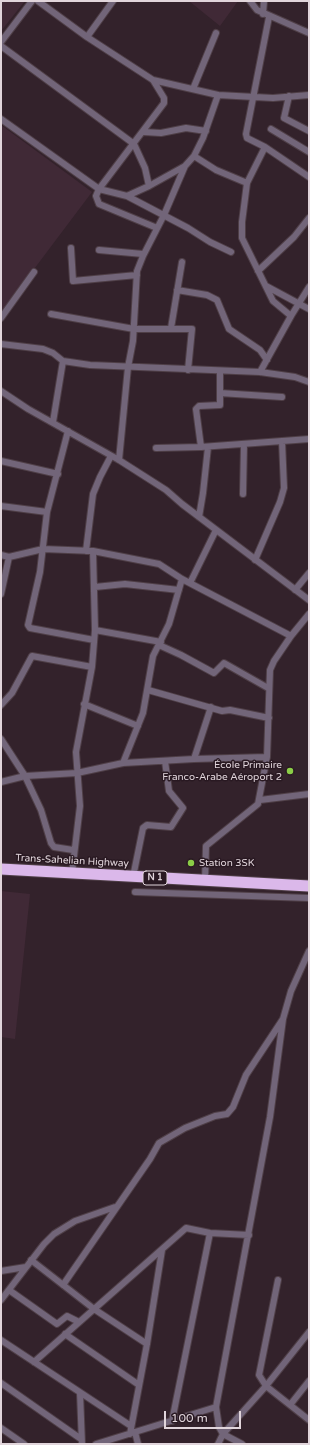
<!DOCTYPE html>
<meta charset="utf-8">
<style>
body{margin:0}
#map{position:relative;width:310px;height:1445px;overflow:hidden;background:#33222b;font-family:"Varela Round",sans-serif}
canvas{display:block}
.frame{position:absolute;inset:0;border:2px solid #e1d5db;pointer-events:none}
.scale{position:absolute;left:164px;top:1411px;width:77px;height:18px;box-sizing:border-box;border:2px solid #e1d5db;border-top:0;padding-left:5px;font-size:12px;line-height:14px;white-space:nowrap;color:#e1d5db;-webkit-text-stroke:3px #291922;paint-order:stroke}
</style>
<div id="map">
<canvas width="310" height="1445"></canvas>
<div class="frame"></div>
<div class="scale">100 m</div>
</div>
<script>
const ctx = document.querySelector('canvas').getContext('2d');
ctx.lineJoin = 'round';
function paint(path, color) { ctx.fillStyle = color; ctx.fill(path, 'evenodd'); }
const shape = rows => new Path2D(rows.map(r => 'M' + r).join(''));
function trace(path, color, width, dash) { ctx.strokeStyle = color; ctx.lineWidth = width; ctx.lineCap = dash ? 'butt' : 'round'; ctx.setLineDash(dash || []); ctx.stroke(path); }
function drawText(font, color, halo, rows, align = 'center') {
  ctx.font = font + ' "Varela Round",sans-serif'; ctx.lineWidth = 3; ctx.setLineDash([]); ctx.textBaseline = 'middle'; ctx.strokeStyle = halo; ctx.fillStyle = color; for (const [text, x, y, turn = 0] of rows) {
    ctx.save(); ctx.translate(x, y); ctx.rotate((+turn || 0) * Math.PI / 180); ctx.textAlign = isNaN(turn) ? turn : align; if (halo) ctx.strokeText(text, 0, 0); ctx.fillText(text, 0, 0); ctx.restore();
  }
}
paint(shape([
 [1,1,25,1,1,31],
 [189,1,238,1,220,26],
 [1,125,92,192,1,313],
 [1,891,30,894,15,1039,1,1037]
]), '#402936');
const street = shape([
 [250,1,257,10,309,33],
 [263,14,264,1],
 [87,37,113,1],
 [1,42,32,1],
 [1,46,134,144,145,168,149,186],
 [153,80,218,95,203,138,194,156,185,166,149,186,127,196,99,189,96,196,99,204,157,228],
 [193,89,216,33],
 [218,95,273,98,309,95],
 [289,96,284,118,309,131],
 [1,119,99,189,164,103,164,98,153,80,87,37,38,1],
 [271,129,309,152],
 [144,132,161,133,186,128,206,131],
 [265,147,309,177],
 [194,156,216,170,247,183,242,222,242,238,273,301,291,316],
 [247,183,265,147,247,138,246,134,269,17],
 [127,196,188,228,210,242,231,252],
 [71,248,73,281,137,275],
 [99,250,143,254],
 [258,271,294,237,309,218],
 [266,286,309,309],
 [177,290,207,295,217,300,229,329,260,350,267,360],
 [51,314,134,329,192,329,188,370],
 [1,318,34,272],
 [171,328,182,262],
 [1,344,43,349,53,353,63,361,90,365,260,372,295,377,309,382],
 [260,372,291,316,309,287],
 [1,391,28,409,119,460,166,490,182,504,309,600],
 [220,393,282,397],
 [53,422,63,361],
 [68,431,47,512,40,572,28,625,30,628,94,640],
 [201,447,196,409,199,406,220,405,220,371],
 [156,448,201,447,309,439],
 [119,460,128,367,133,341,137,271,143,256,164,215,185,166],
 [1,461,58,474],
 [243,494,244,444],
 [1,506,47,512],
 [199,517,203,493,208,447],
 [86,551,93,494,100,477,111,456],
 [1,555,9,557,43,549,93,551,159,564,182,579,291,636],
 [255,560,280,502,284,488,282,441],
 [190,583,216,530],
 [95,587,125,584,179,590],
 [295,590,309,573],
 [1,594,9,557],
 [95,630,161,642],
 [159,645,181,655,214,673,224,663,268,688],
 [148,690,222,711,230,710,269,718],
 [84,704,138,726],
 [1,705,12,693,32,656,92,667],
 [1,739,25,776,41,810,51,843,54,847,73,850],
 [267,757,270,670,274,661,291,636,309,614],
 [194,759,211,707],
 [123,763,143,713,153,656,169,624,182,579],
 [1,782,25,776,77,773,123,763,194,759,267,757,258,804,206,846,205,881],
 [260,800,309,794],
 [72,873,80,806,76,752,92,667,95,630,93,551],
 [133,877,143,828,147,825,171,827,183,808,169,791,165,761],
 [135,892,309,898],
 [31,1260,94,1309,147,1344],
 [1,1271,26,1267],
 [278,1280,259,1375,266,1386,309,1420],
 [63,1285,150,1159,159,1143,185,1128,215,1116,227,1114,233,1107,246,1075,283,1019,291,991,309,951],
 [9,1290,57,1324,67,1316,79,1322],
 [1,1300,44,1244,54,1234,75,1221,115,1207],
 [65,1334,139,1385],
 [1,1340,131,1426],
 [34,1362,186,1228,210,1233,249,1235],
 [1,1383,81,1439],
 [80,1393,82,1444],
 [290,1405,309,1381],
 [172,1421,210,1233],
 [1,1428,24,1444],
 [135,1432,138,1444],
 [130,1434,147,1344,162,1250],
 [96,1444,216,1407],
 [218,1444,223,1434,266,1386,309,1332],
 [242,1444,223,1434,219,1427,216,1407,270,1117,283,1019]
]);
const highway = shape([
 [1,869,309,886]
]);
trace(street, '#4f3f47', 8);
trace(highway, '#4f3f47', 13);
trace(street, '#726579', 6);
trace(highway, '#dbb8ea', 11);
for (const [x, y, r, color] of [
 [290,771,4,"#8bce47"],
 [191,863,4,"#8bce47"]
]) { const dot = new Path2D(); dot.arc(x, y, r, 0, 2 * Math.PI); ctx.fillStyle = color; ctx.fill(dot); trace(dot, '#291922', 1.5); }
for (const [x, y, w] of [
 [155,878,24]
]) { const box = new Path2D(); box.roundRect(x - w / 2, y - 7, w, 14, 3); ctx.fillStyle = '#291922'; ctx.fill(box); trace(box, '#e1d5db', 1); }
drawText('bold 9px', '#e1d5db', null, [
 ["N 1",155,878]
]);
drawText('10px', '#e1d5db', '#291922', [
 ["École Primaire",282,765],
 ["Franco-Arabe Aéroport 2",282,777],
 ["Station 3SK",199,863,"left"]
], 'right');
drawText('10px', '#e1d5db', '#291922', [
 ["Trans-Sahelian Highway",72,861,3]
]);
</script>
